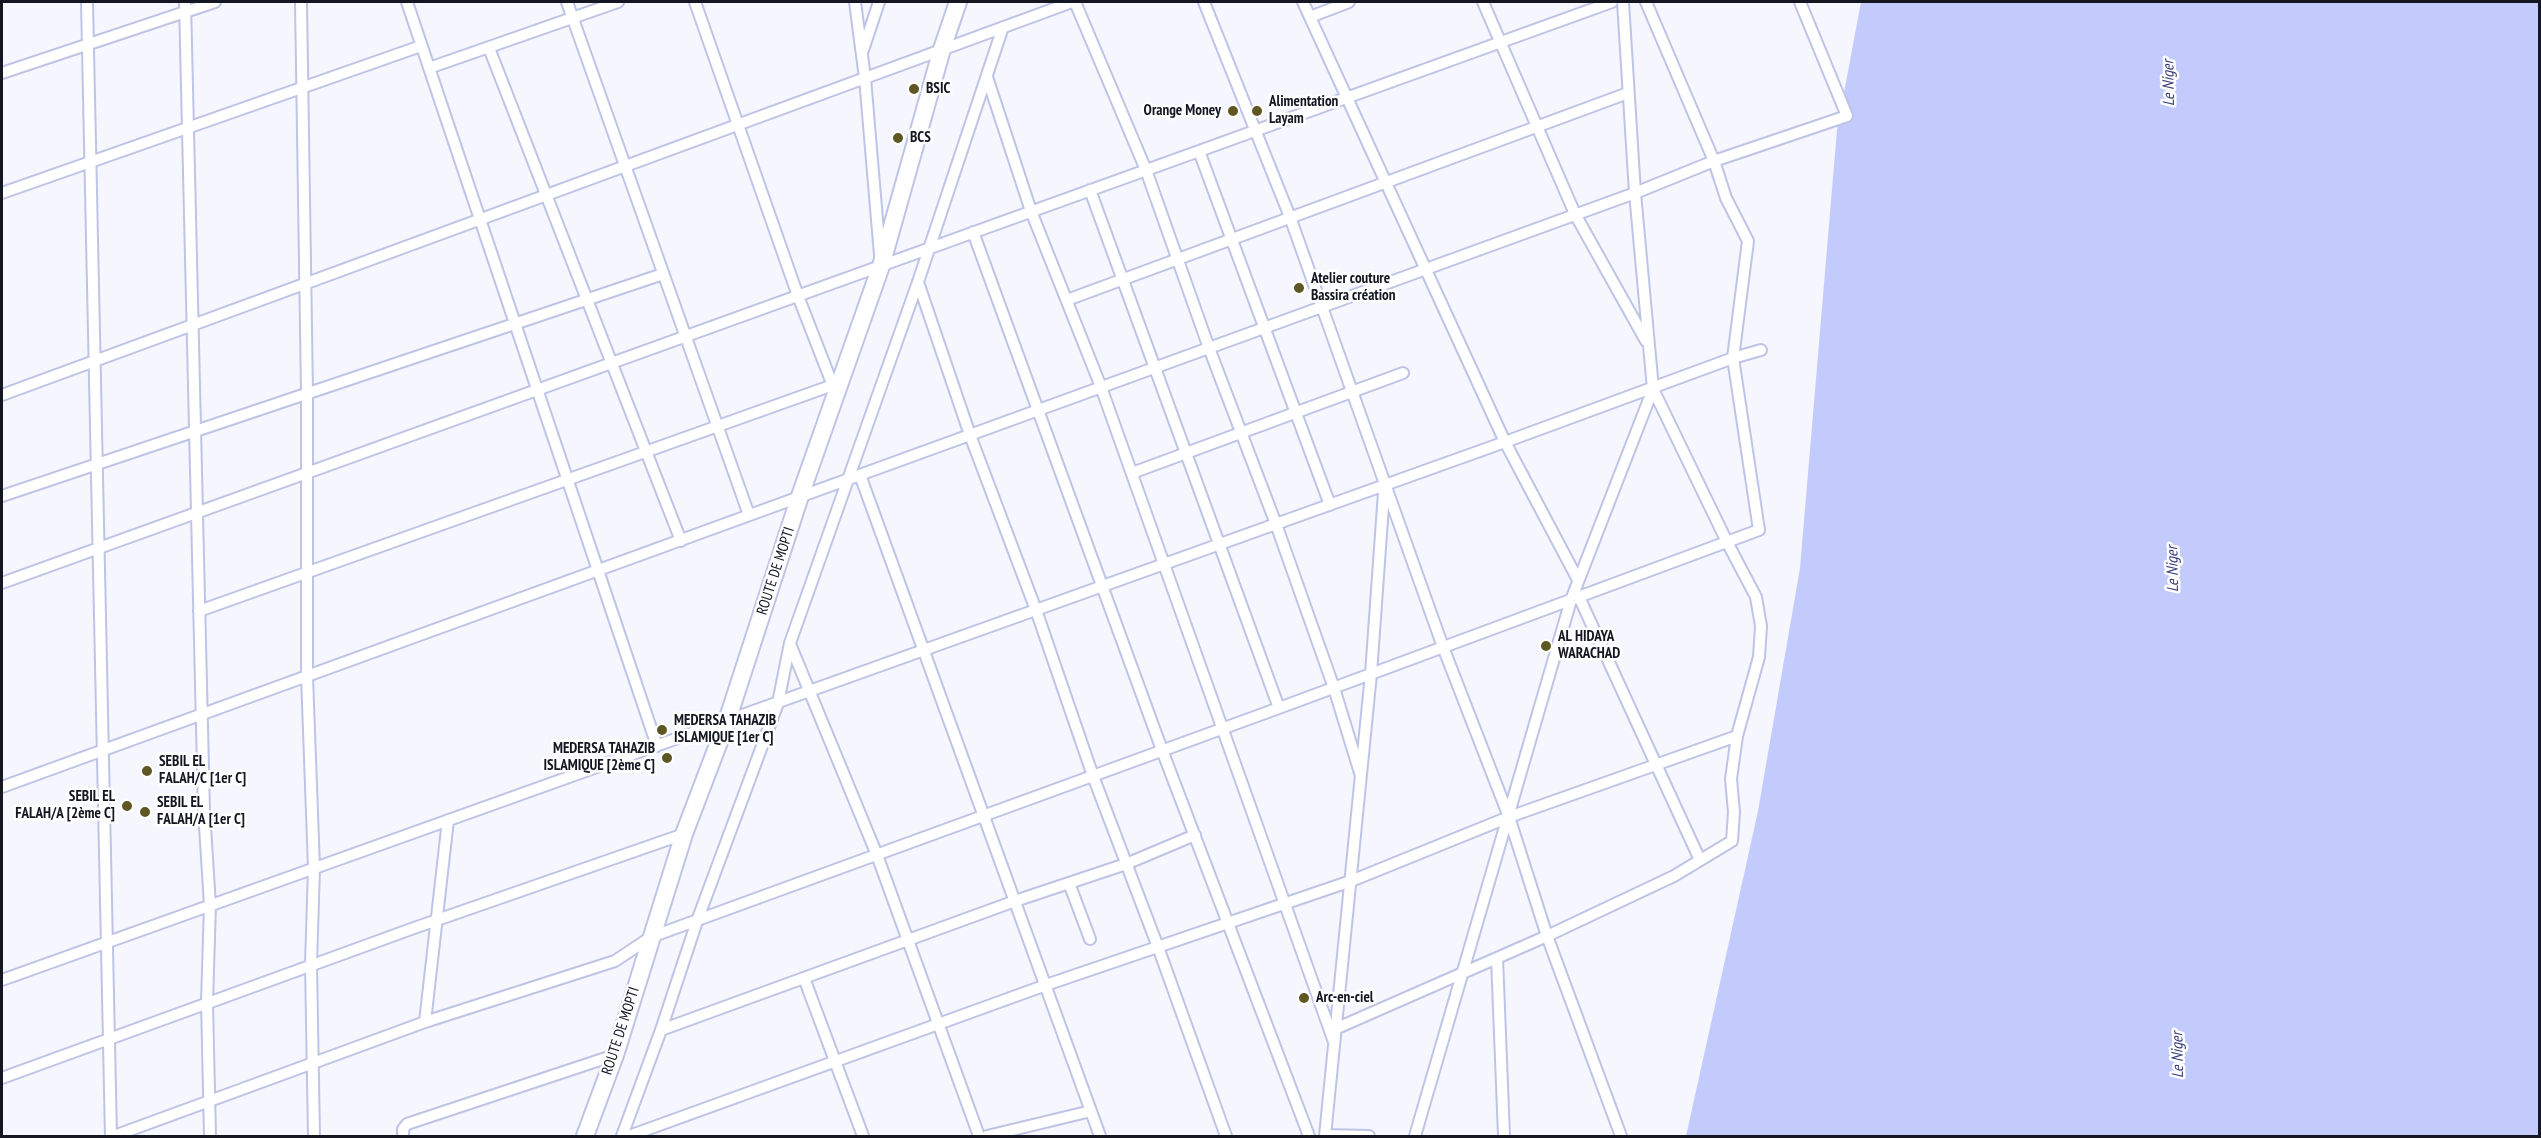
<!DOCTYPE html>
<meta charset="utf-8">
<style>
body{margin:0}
#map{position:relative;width:2541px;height:1138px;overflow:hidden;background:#f6f7fe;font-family:"PT Sans Narrow",sans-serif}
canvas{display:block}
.frame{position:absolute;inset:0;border:3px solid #141622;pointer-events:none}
</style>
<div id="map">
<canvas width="2541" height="1138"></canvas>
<div class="frame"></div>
</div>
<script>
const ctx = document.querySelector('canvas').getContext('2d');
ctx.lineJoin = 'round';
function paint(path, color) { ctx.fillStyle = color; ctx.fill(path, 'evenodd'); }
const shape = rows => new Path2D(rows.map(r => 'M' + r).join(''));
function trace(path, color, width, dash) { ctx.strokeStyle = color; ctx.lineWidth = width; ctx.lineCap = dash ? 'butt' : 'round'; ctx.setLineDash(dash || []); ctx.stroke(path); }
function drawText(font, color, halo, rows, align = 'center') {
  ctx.font = font + ' "PT Sans Narrow",sans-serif'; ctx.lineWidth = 5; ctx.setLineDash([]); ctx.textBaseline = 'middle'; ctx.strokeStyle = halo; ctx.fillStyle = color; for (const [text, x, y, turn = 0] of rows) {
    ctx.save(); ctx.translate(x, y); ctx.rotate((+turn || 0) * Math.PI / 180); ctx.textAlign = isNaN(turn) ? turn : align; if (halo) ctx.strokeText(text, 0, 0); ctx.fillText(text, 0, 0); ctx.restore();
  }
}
paint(shape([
 [1861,2,2539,2,2539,1136,1686,1136,1758,811,1800,568,1837,130]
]), '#c3cbfc');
const minor = shape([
 [87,2,111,1136],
 [185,2,204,811,210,905,207,1002,210,1136],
 [301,2,307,393,307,676,314,868,311,964,314,1136],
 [407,2,657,746],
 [567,2,749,515],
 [695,2,798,296,835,391],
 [855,2,865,78,880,255],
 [1075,2,1146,170,1209,348,1276,524,1334,688,1360,773],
 [1204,2,1290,217,1443,647,1509,817,1547,936,1621,1136],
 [1303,2,1505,442,1578,580],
 [1483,2,1575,214,1646,341],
 [1310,17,1349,2],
 [489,48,681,541],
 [863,50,879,2],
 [429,68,618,2],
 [2,73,215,2],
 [987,77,1031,211,1101,387,1334,1042],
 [1199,151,1330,505],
 [1090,190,1279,708],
 [2,193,421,46],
 [973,232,1162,750,1309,1136],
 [918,282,970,435,1036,610,1093,776,1158,947,1226,1136],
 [1067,300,1628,93],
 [2,395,1072,2],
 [1132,473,1403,373],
 [860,475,1100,1136],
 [2,496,663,274],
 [2,583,1612,2],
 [1579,597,1700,860],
 [199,611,833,385],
 [790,644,877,855,979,1136],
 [2,787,1635,193,1714,161,1847,116,1800,2],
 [1069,883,1090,939],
 [1497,958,1504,1136],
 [804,978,863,1136],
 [2,980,1505,442,1733,358,1761,350],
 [425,1022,448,820],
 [1335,1029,1547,936,1674,876,1732,841,1734,812,1731,779,1737,736,1759,657,1761,626,1756,597,1727,542,1653,389],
 [661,1030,1015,901,1126,864,1195,835],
 [2,1078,414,928,684,834],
 [1325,1135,1369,1136],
 [114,1136,425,1022,615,961,651,937,1279,708,1759,530,1733,358,1748,241,1726,198,1714,161,1646,2],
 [403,1136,403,1129,407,1124,615,1055],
 [622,1136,661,1030,697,921,778,703,790,643,918,282,1003,27],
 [629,1136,1046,985,1351,881,1509,817,1737,736],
 [987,1136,1091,1111],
 [1325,1136,1371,674,1384,492],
 [1415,1136,1571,600,1653,389,1635,193,1623,2]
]);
const trunk = shape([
 [585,1136,615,1055,684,834,727,721,800,496,881,266,942,49,958,2]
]);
trace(minor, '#bec4e6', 14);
trace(trunk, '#bec4e6', 20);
trace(minor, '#fff', 10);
trace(trunk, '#fff', 16);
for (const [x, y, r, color] of [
 [914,89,6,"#5e5723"],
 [1233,111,6,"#5e5723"],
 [1257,111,6,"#5e5723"],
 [898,138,6,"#5e5723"],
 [1299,288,6,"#5e5723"],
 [1546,646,6,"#5e5723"],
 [662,730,6,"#5e5723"],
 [667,758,6,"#5e5723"],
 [147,771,6,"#5e5723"],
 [127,806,6,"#5e5723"],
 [145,812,6,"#5e5723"],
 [1304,998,6,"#5e5723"]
]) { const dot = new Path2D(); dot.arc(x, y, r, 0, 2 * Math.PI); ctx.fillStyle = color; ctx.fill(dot); trace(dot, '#fff', 2); }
drawText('bold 15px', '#141622', '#fff', [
 ["BSIC",926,89],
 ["Alimentation",1269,102],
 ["Layam",1269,119],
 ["Orange Money",1221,111,"right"],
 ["BCS",910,138],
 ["Atelier couture",1311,279],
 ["Bassira création",1311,296],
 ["AL HIDAYA",1558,637],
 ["WARACHAD",1558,654],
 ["MEDERSA TAHAZIB",674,721],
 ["ISLAMIQUE [1er C]",674,738],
 ["MEDERSA TAHAZIB",655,749,"right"],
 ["ISLAMIQUE [2ème C]",655,766,"right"],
 ["SEBIL EL",159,762],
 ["FALAH/C [1er C]",159,779],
 ["SEBIL EL",115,797,"right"],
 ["FALAH/A [2ème C]",115,814,"right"],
 ["SEBIL EL",157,803],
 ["FALAH/A [1er C]",157,820],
 ["Arc-en-ciel",1316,998]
], 'left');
drawText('15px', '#141622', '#fff', [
 ["ROUTE DE MOPTI",776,571,-72],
 ["ROUTE DE MOPTI",621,1031,-72]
]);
drawText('italic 16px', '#3b407b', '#fff', [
 ["Le Niger",2169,83,-91],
 ["Le Niger",2173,569,-91],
 ["Le Niger",2178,1055,-91]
]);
</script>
